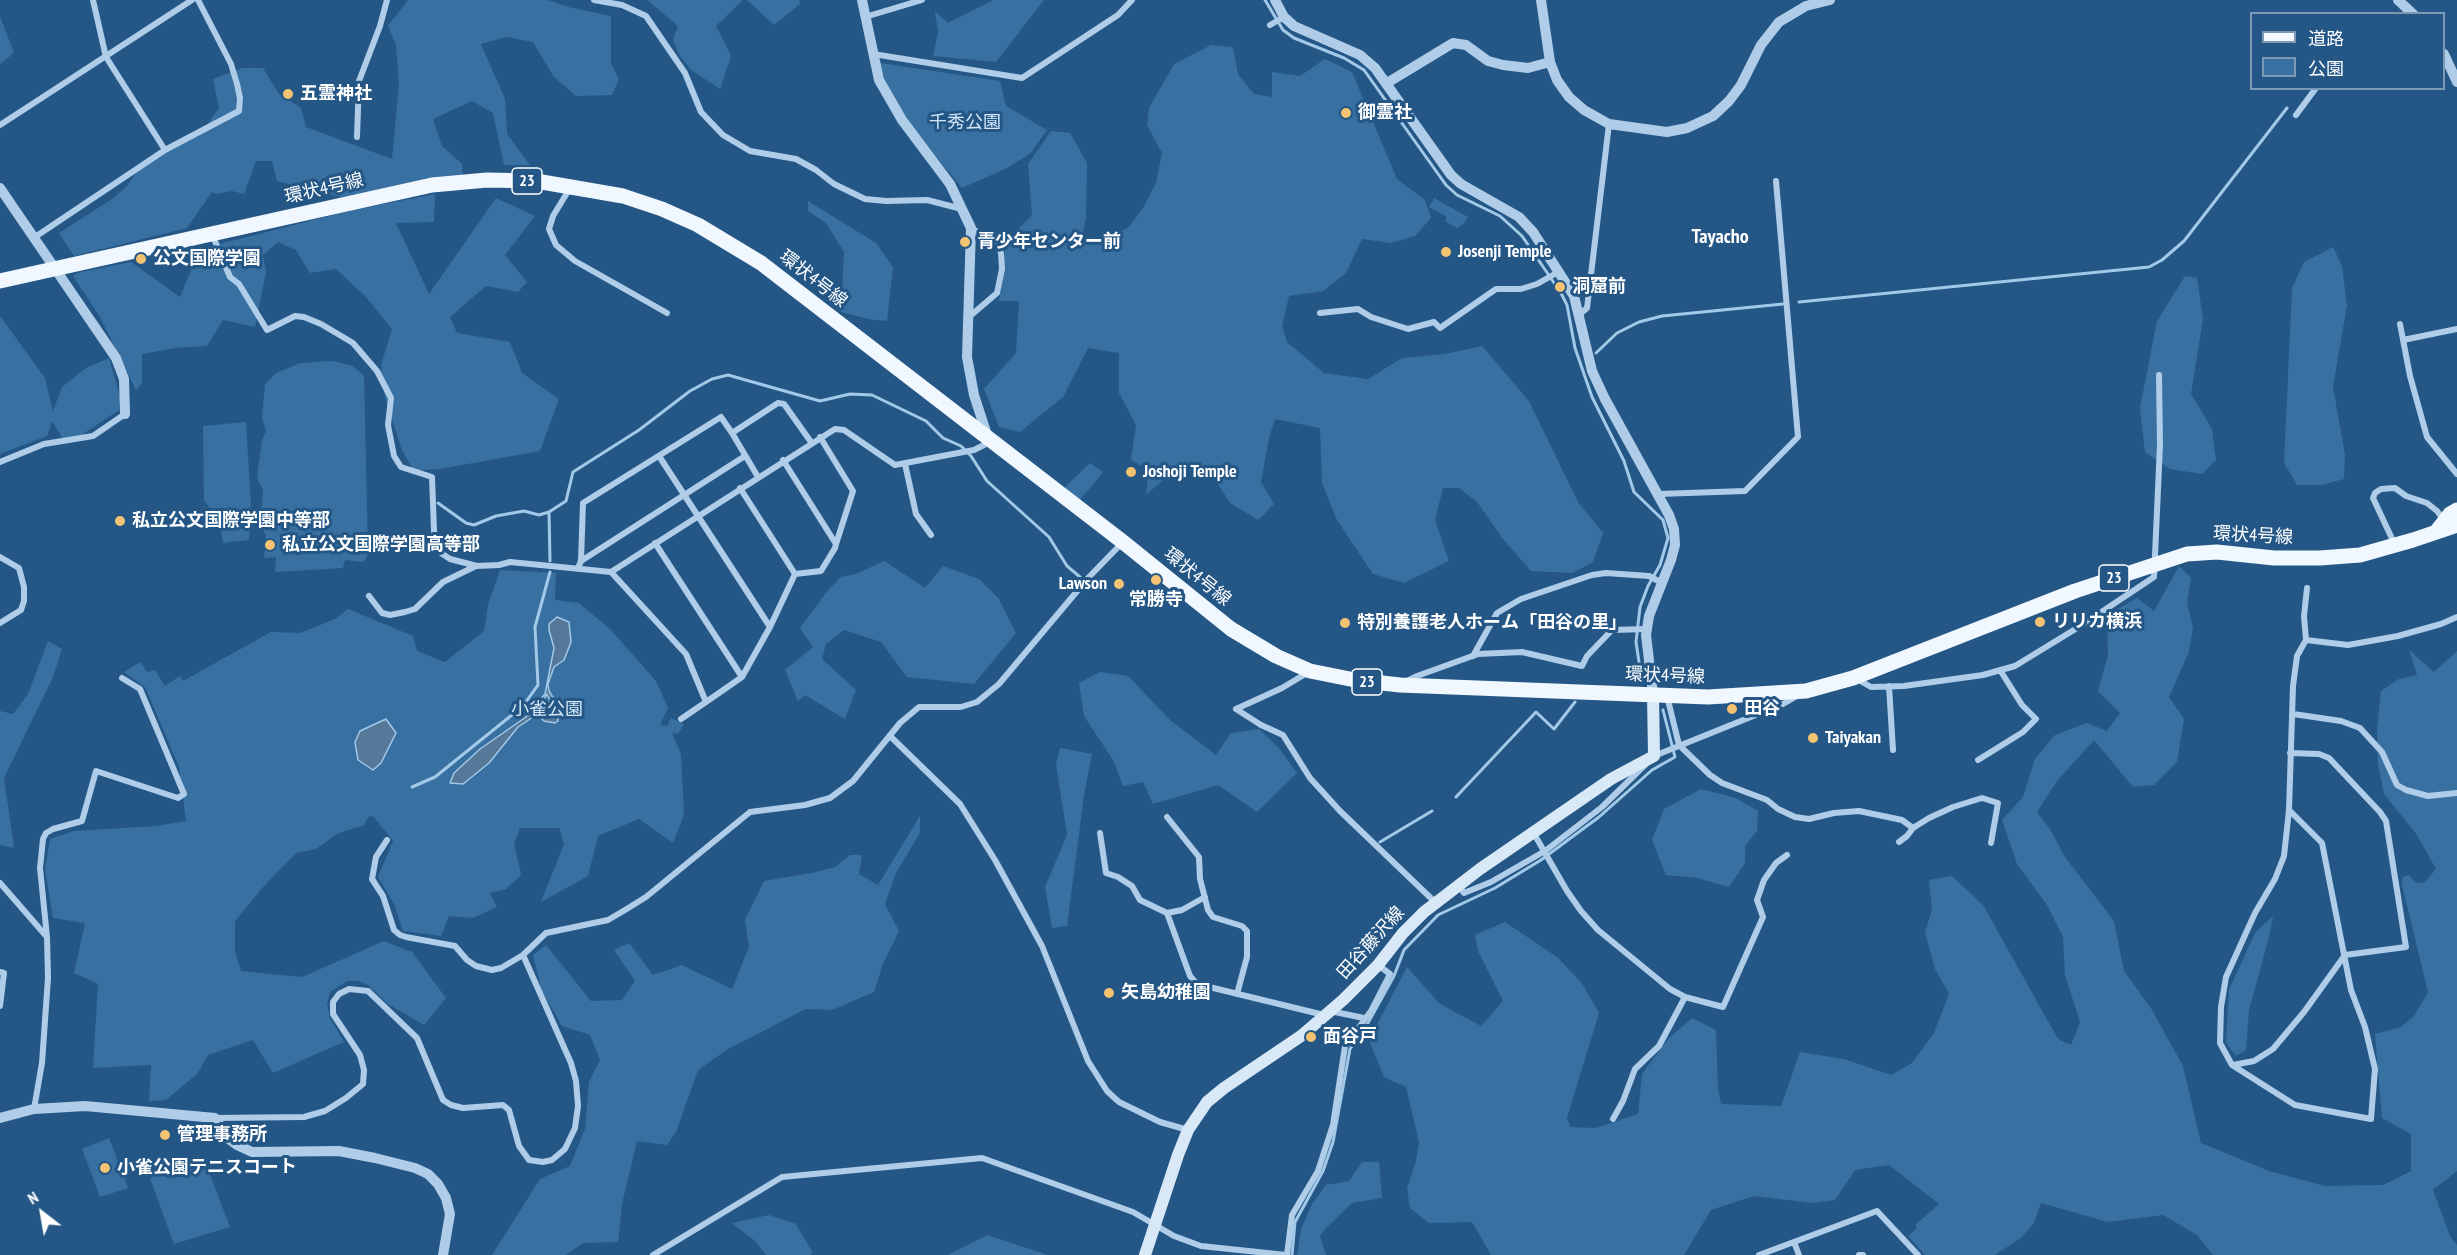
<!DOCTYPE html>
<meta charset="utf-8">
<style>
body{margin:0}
#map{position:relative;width:2457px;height:1255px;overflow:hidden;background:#245786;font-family:"PT Sans Narrow","Noto Sans JP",sans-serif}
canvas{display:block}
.legend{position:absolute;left:2250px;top:12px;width:195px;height:78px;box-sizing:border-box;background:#245786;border:2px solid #7c9ab6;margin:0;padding:8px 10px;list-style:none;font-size:18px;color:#fff}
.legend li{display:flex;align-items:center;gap:12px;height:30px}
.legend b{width:30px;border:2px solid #7c9ab6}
.north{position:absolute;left:12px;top:1183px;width:60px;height:60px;-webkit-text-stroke:4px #245786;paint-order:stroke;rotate:329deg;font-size:16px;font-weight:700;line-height:24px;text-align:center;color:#fff}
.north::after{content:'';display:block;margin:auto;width:21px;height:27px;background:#fff;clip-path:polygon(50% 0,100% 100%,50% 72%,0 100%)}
</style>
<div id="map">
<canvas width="2457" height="1255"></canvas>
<ul class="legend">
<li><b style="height:8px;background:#f1f7fe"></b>道路</li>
<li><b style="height:16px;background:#3970a2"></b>公園</li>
</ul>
<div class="north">N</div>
</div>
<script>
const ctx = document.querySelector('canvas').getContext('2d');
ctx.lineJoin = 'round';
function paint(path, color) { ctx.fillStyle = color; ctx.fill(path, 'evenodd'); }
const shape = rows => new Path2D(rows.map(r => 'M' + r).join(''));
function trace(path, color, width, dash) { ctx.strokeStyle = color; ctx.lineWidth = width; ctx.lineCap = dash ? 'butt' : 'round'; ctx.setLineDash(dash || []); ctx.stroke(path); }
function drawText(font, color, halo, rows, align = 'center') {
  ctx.font = font + ' "PT Sans Narrow","Noto Sans JP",sans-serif'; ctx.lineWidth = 6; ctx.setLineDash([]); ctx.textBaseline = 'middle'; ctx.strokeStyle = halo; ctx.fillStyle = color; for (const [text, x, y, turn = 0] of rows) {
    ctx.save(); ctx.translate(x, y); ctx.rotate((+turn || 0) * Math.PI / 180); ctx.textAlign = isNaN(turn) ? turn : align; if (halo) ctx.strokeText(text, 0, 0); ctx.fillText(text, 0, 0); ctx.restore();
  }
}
paint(shape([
 [408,0,548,0,568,7,611,16,611,64,619,79,612,95,576,96,554,77,533,42,506,37,481,44,505,99,507,134,530,165,504,165,493,113,472,101,433,119,442,146,462,164,463,176,341,197,277,181,272,161,256,161,244,194,232,191,218,194,212,192,187,228,74,256,59,233,112,199,126,187,143,163,199,136,219,108,213,79,242,68,263,68,279,94,301,108,306,127,392,159,399,84,396,45,388,26],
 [647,0,743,0,716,26,731,56,720,89,691,70,680,56,673,40,678,26],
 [747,0,799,0,800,4,774,25],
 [993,0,1044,0,996,62,933,56,938,32,935,11,948,23],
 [0,16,14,53,0,64],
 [1211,45,1233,47,1238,74,1254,94,1272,97,1272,72,1300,76,1325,59,1352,72,1397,179,1425,200,1431,218,1415,236,1391,243,1362,239,1346,273,1323,291,1289,296,1282,326,1287,342,1324,373,1368,379,1402,358,1445,354,1482,346,1529,401,1578,502,1603,533,1593,562,1573,573,1531,571,1503,539,1477,502,1459,488,1443,488,1435,520,1449,561,1404,583,1373,574,1337,520,1322,483,1320,428,1275,419,1269,438,1261,482,1274,504,1258,520,1230,503,1208,469,1172,472,1146,495,1149,470,1131,460,1136,425,1119,393,1119,353,1088,348,1063,397,1020,432,999,427,984,389,1016,353,1019,301,999,301,1006,242,1032,215,1028,164,1051,131,1070,133,1087,163,1086,218,1083,232,1091,242,1128,228,1143,208,1156,183,1162,153,1147,125,1149,108,1174,64],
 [880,63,1000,81,1006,106,1047,130,1030,154,1005,169,962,188,914,130,882,82],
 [435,194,434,222,396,223,429,294,496,198,535,216,505,255,527,282,518,292,486,286,450,317,457,333,510,342,522,373,559,399,540,451,440,469,414,471,402,450,385,398,381,365,392,329,366,297,336,269,310,273,296,250,278,242,263,255,266,272,255,327,223,320,207,346,175,348,142,354,142,383,136,390,100,317,73,276,77,273,131,262,180,297,200,249,349,211],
 [1434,198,1468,217,1463,224,1457,228,1445,221,1447,217,1429,207],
 [808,201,876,243,893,267,887,321,868,319,841,312,844,252,826,223,808,211],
 [2333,247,2342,266,2347,305,2333,387,2345,455,2344,479,2322,485,2297,485,2284,463,2292,288,2304,262],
 [2185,276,2197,278,2203,319,2191,394,2212,429,2216,460,2202,474,2170,469,2145,452,2140,408,2157,321],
 [0,316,45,378,53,411,62,387,86,368,109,358,120,397,119,410,80,436,63,439,52,421,47,436,0,454],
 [332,361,353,366,364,376,368,554,364,562,345,560,343,568,275,572,276,557,264,558,266,536,260,525,263,490,257,478,262,440,266,431,262,418,265,384,276,373,300,363],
 [246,422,251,505,249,540,223,543,219,519,204,501,203,426],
 [1090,463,1103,472,1080,500,1064,488],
 [884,561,925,588,943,566,979,579,999,599,1016,633,974,684,907,677,881,642,844,630,826,644,822,659,856,690,845,719,805,695,798,701,785,670,813,647,800,628,828,590,841,577,856,574],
 [2179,566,2191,578,2187,603,2193,628,2189,652,2169,697,2184,719,2177,762,2154,785,2133,787,2094,740,2057,781,2037,812,2050,829,2065,857,2114,921,2124,971,2152,1010,2183,1066,2201,1143,2269,1171,2325,1186,2383,1185,2411,1171,2411,1134,2382,1118,2375,1034,2401,1027,2414,1016,2428,992,2402,885,2403,877,2409,875,2416,883,2425,882,2436,869,2417,835,2384,794,2378,764,2377,729,2381,691,2399,679,2417,675,2409,650,2434,672,2457,651,2457,1171,2433,1190,2450,1236,2457,1245,2457,1255,2213,1255,2197,1235,2163,1215,2108,1222,2041,1203,2034,1223,2021,1238,1995,1255,1925,1255,1908,1236,1917,1228,1915,1225,1939,1204,1889,1165,1855,1170,1835,1200,1812,1203,1754,1196,1711,1210,1684,1255,1491,1255,1472,1222,1429,1223,1410,1208,1407,1188,1416,1161,1419,1142,1406,1087,1384,1077,1369,1040,1407,967,1440,1004,1481,1026,1503,1001,1478,951,1475,935,1505,922,1557,957,1581,982,1599,1013,1567,1118,1570,1127,1596,1128,1638,1114,1642,1074,1669,1038,1692,1018,1716,1030,1718,1089,1721,1104,1781,1106,1800,1052,1844,1059,1891,1075,1912,1063,1934,1033,1949,994,1935,969,1925,932,1932,910,1929,880,1952,876,1983,905,2058,1039,2071,1045,2080,1022,2065,975,2063,937,2047,905,2017,864,2002,820,2023,797,2035,759,2055,735,2087,723,2107,731,2120,713,2098,691,2108,655,2107,615,2137,598,2154,611],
 [500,570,556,573,555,600,579,603,610,629,656,681,668,708,660,725,667,726,671,718,684,724,678,734,672,733,681,754,684,815,673,843,639,819,598,836,588,876,541,902,564,844,559,828,520,828,514,843,521,875,506,889,490,893,497,907,473,918,449,916,441,936,403,931,394,904,378,877,393,841,373,816,368,817,364,825,337,834,316,849,296,853,264,886,235,921,235,952,241,971,302,977,384,941,412,952,446,998,424,1025,388,1004,369,986,359,981,347,981,330,992,327,1004,330,1018,344,1042,273,1073,253,1040,208,1055,197,1074,166,1100,149,1101,151,1065,93,1068,98,984,74,973,85,923,53,918,45,869,50,839,74,831,156,826,186,821,179,767,145,687,124,672,140,662,147,672,155,670,165,686,180,676,183,681,271,632,300,633,335,619,348,609,413,636,417,651,445,662,484,631,488,605],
 [48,641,62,649,53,677,4,778,14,848,0,845,0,711,13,714,28,694],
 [1100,672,1128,676,1170,720,1216,755,1231,733,1259,729,1279,748,1297,773,1257,812,1218,785,1153,804,1143,782,1123,786,1113,760,1084,716,1079,683],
 [1060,748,1092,754,1084,795,1067,926,1052,928,1045,887,1067,835,1056,764],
 [1701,789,1736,798,1758,811,1757,831,1745,846,1745,863,1729,887,1697,878,1666,875,1652,840,1664,809],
 [920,816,920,833,896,873,885,904,899,931,883,964,874,992,832,1010,806,1009,728,1049,698,1070,676,1132,667,1145,637,1141,622,1204,618,1242,583,1243,566,1255,492,1255,540,1179,570,1166,585,1129,589,1082,600,1060,590,1035,562,1026,542,991,533,955,546,945,591,1001,622,1000,635,981,614,950,629,943,653,975,682,965,732,989,749,947,745,920,764,881,812,873,835,867,850,855,862,855,859,874,878,885],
 [2273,916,2269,937,2249,1010,2246,1050,2236,1056,2226,1043,2229,990,2255,933],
 [109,1138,128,1188,100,1197,82,1149],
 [204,1159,230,1227,174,1244,150,1178],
 [1362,1162,1379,1162,1382,1198,1352,1203,1325,1229,1320,1236,1326,1255,1297,1255,1301,1229,1312,1204,1326,1185,1349,1181],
 [769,1215,796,1224,812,1251,811,1255,766,1255,755,1241,732,1223],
 [987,1235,1048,1255,948,1255]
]), '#3970a2');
const water = shape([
 [557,617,569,622,571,642,564,660,554,667,548,684,549,691,557,704,558,721,555,723,544,721,541,718,542,708,550,701,547,694,533,717,518,727,489,763,463,784,450,783,454,773,480,749,526,717,545,694,554,648,549,630,549,624,557,617],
 [386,719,396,733,381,763,373,770,358,760,355,742,360,731,386,719]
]);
paint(water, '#56799a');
trace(water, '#a3c9e9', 1.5);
trace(shape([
 [1265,0,1283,30,1294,38,1344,58,1364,70,1446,185,1457,195,1500,216,1522,236,1561,293,1567,305,1575,348,1592,397,1624,461,1634,492,1663,520,1668,538,1660,565,1648,586,1640,607,1636,642,1639,662],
 [1799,302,2149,267,2162,260,2184,241,2287,108],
 [1596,353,1617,333,1639,322,1662,316,1783,304],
 [438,503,466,523,474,525,496,516,524,511,539,515,549,512,566,501,573,472,639,430,690,391,712,379,728,375,820,401,850,394,872,395,926,421,943,438,961,446,971,456,987,481,1049,537,1067,566,1080,577],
 [549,512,550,561],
 [412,787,435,777,523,706,538,685,535,627,550,572],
 [1456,797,1536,712,1554,729,1575,702],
 [1380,842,1432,811],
 [1292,1255,1295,1222,1323,1171,1333,1142,1350,1049,1368,1023,1394,976,1404,950,1438,915,1495,888,1541,860,1599,817,1652,770,1675,757,1663,710]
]), '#a3c9e9', 3);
trace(shape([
 [93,0,106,57,165,150],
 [594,0,622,5,646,16,685,73,701,112,723,135,750,151,796,159,816,170,834,184,865,199,886,201,927,200,962,209],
 [865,17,922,0],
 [1270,25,1284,17],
 [873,54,1022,78,1118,15,1132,0],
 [2296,115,2316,88],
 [0,125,192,0],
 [357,137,359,81,380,26,387,0],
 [570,188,553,216,549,229,556,245,575,261,667,313],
 [212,234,230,277,239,284,267,330,295,316,304,317,321,324,353,343,377,371,391,398,388,425,394,456,401,467,432,477,434,531,436,544,441,553,450,559,477,566,499,565,510,562,611,572,686,654,706,702,742,677,770,627,795,574,821,571,835,548,836,544,783,460],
 [35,237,165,150,239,111,240,98,237,84,231,64,198,0],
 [1320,313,1358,309,1371,317,1408,329,1434,322,1440,328,1496,289,1521,289,1537,284,1560,271],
 [1579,315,1587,308,1609,124],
 [969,317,997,293,1002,269,1001,253,996,242,971,228],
 [2400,324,2410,376,2427,437,2457,474],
 [2403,340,2457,329],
 [732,433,758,477],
 [820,437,853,491,836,544],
 [659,456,770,627],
 [0,462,44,444,93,436,125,414],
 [905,464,916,514,931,535],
 [740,488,795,574],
 [1659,494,1745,491,1798,437,1776,181],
 [655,543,742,677],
 [2395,545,2373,498,2375,493,2381,489,2395,488,2406,496,2427,503,2437,511,2443,519],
 [0,557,19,568,24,587,24,601,21,610,0,623],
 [581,561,745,456],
 [578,568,581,561,583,503,721,417,732,433,778,403,784,404,811,442],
 [611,572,835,429,844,430,895,465,974,450,984,445,987,440],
 [369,596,382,613,390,615,405,612,415,609,443,582,476,566],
 [2306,640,2348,645,2398,636,2441,624,2457,617],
 [1473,656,1497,613,1521,599,1592,575,1606,573,1649,576,1662,583],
 [1857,679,1871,687,1904,686,1983,675,2015,666,2082,625,2154,577,2160,445,2159,375],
 [1405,682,1417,676,1478,654,1522,652,1582,666,1587,656,1612,630,1647,629],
 [1889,686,1893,750],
 [1667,696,1679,745,1710,775,1722,783,1767,800,1778,809,1795,817,1809,819,1834,813,1859,811,1902,820,1913,828],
 [1236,709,1261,725,1283,735,1310,778,1340,811,1436,903],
 [1236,709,1282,688,1307,673],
 [2293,714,2341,721,2360,728,2382,752,2397,785,2406,790,2428,796,2457,793],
 [681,719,706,702],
 [890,736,960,804,995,860,1042,946,1088,1061,1107,1091,1119,1102,1160,1122,1188,1130],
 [1654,756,1783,704,1797,696],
 [1978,760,2023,732,2036,719,2022,705,2000,670],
 [2289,810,2322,843,2351,990,2365,1027,2375,1069,2371,1119,2295,1105,2232,1065,2220,1043,2221,1007,2226,977,2255,913,2275,879,2284,856,2289,810,2293,686,2297,656,2306,640,2304,616,2307,588],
 [1167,817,1199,857,1200,879,1208,910,1213,917,1242,926,1247,931,1247,957,1237,994],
 [1533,832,1567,891,1581,911,1598,930,1670,989,1685,997,1723,1007,1763,917,1757,900,1764,880,1776,863,1787,855],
 [1100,833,1106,873,1118,877,1132,886,1140,900,1167,913,1190,976,1197,984,1324,1015],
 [387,840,376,857,372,879,383,896,394,930,400,935,406,937,455,946,467,960,476,966,492,970,501,968,523,955,546,933,608,920,625,910,646,897,750,812,805,805,830,798,853,781,900,723,919,707,961,707,977,702,999,684,1089,577,1122,543],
 [1899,842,1907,836,1913,828,1929,818,1953,807,1982,798,1998,803,1991,843],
 [0,883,47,937,48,978,42,1063,34,1109],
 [1459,886,1464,893,1491,882,1545,851,1602,807,1647,763],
 [1167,913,1182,910,1205,897],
 [47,937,40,868,43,839,46,833,53,829,82,821,96,771,178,798,184,794,140,689,122,678],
 [0,972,4,973,0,1006],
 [1330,1011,1364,1018],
 [2233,1065,2254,1061,2273,1049,2304,1012,2345,955,2406,947,2386,821,2380,812,2329,758,2319,754,2290,753],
 [215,1118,304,1117,325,1111,346,1098,363,1084,364,1070,360,1055,333,1014,333,1002,339,994,349,989,368,991,417,1038,443,1100,451,1105,463,1108,503,1105,509,1110,519,1146,529,1160,543,1162,552,1160,565,1149,575,1128,578,1106,576,1081,571,1063,523,955],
 [1613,1119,1623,1101,1635,1069,1659,1046,1685,997],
 [1794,1242,1799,1255],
 [653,1255,782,1177,982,1158,1133,1212,1174,1236,1201,1246,1286,1255],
 [1287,1255,1292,1215,1318,1171,1333,1125,1345,1046,1371,1011,1390,974,1378,965],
 [1759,1255,1877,1211,1918,1255],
 [1859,1255,1863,1255]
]), '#afcde8', 6);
trace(shape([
 [862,0,879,80,902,120,950,184,971,228,967,357,974,395,988,438],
 [1275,0,1284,17,1294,26,1360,55,1375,68,1451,175,1461,184,1519,217,1533,232,1574,296,1592,371,1605,399,1669,515,1674,529,1675,545,1671,560,1649,616,1646,635,1653,694],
 [1541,0,1550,62,1557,80,1569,97,1584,110,1609,124,1667,132,1687,128,1713,116,1729,101,1741,85,1761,45,1779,22,1806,6,1830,0],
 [2398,0,2413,14],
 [2444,54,2457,82],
 [1387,83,1453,43,1466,45,1488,61,1503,65,1528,68,1550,62],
 [0,188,116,358,124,379,125,414],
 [0,1118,34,1109,85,1106,215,1118,229,1139,237,1145,252,1152,339,1151,375,1158,415,1168,428,1174,438,1184,446,1198,450,1214,443,1255]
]), '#afcde8', 10);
trace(shape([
 [1145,1255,1178,1155,1188,1130,1207,1102,1224,1088,1301,1036,1343,1000,1378,965,1403,933,1424,912,1480,869,1611,779,1654,756,1653,694]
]), '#d9e8f7', 12);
trace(shape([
 [0,281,432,185,487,180,536,181,623,196,662,209,698,225,761,263,1123,542,1231,629,1276,656,1310,671,1355,680,1400,685,1708,697,1806,691,1853,678,2075,591,2187,554,2217,552,2274,558,2320,558,2360,555,2413,540,2457,525],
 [2436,532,2450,514,2457,510]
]), '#f1f7fe', 15);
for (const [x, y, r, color] of [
 [288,94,6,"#f3c372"],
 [1346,113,6,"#f3c372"],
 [965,242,6,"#f3c372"],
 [1446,252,6,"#f3c372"],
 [141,259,6,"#f3c372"],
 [1560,287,6,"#f3c372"],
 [1131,472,6,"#f3c372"],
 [120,521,6,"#f3c372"],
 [270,545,6,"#f3c372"],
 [1156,580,6,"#f3c372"],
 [1119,584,6,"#f3c372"],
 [2040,622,6,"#f3c372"],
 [1345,623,6,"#f3c372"],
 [1732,709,6,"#f3c372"],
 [1813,738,6,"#f3c372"],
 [1109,993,6,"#f3c372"],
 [1311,1037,6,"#f3c372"],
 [165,1135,6,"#f3c372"],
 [105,1168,6,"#f3c372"]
]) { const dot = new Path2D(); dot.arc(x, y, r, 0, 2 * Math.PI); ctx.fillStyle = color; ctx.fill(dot); trace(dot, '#245786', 2); }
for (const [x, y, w] of [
 [527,181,30],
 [2114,578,30],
 [1367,682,30]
]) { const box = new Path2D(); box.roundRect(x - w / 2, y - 13, w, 26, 4.5); ctx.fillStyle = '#245786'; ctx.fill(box); trace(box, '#fff', 1.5); }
drawText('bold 16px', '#fff', null, [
 ["23",527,181],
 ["23",2114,578],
 ["23",1367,682]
]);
drawText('bold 18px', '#fff', '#245786', [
 ["五霊神社",300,94],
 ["御霊社",1358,113],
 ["青少年センター前",977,242],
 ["Josenji Temple",1458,252],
 ["公文国際学園",153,259],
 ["洞窟前",1572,287],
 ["Joshoji Temple",1143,472],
 ["私立公文国際学園中等部",132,521],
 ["私立公文国際学園高等部",282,545],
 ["Lawson",1107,584,"right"],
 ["常勝寺",1156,600,"center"],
 ["リリカ横浜",2052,622],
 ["特別養護老人ホーム「田谷の里」",1357,623],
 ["田谷",1744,709],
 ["Taiyakan",1825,738],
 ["矢島幼稚園",1121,993],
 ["面谷戸",1323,1037],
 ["管理事務所",177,1135],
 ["小雀公園テニスコート",117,1168]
], 'left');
drawText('18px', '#d2e6f7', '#245786', [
 ["千秀公園",965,123],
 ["小雀公園",547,710]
]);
drawText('18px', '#fff', '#245786', [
 ["環状4号線",324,189,-13],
 ["環状4号線",813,279,38],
 ["環状4号線",2253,536,3],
 ["環状4号線",1197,577,39],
 ["環状4号線",1665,676,2],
 ["田谷藤沢線",1371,943,-48]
]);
drawText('bold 20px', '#fff', '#245786', [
 ["Tayacho",1720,237]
]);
</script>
